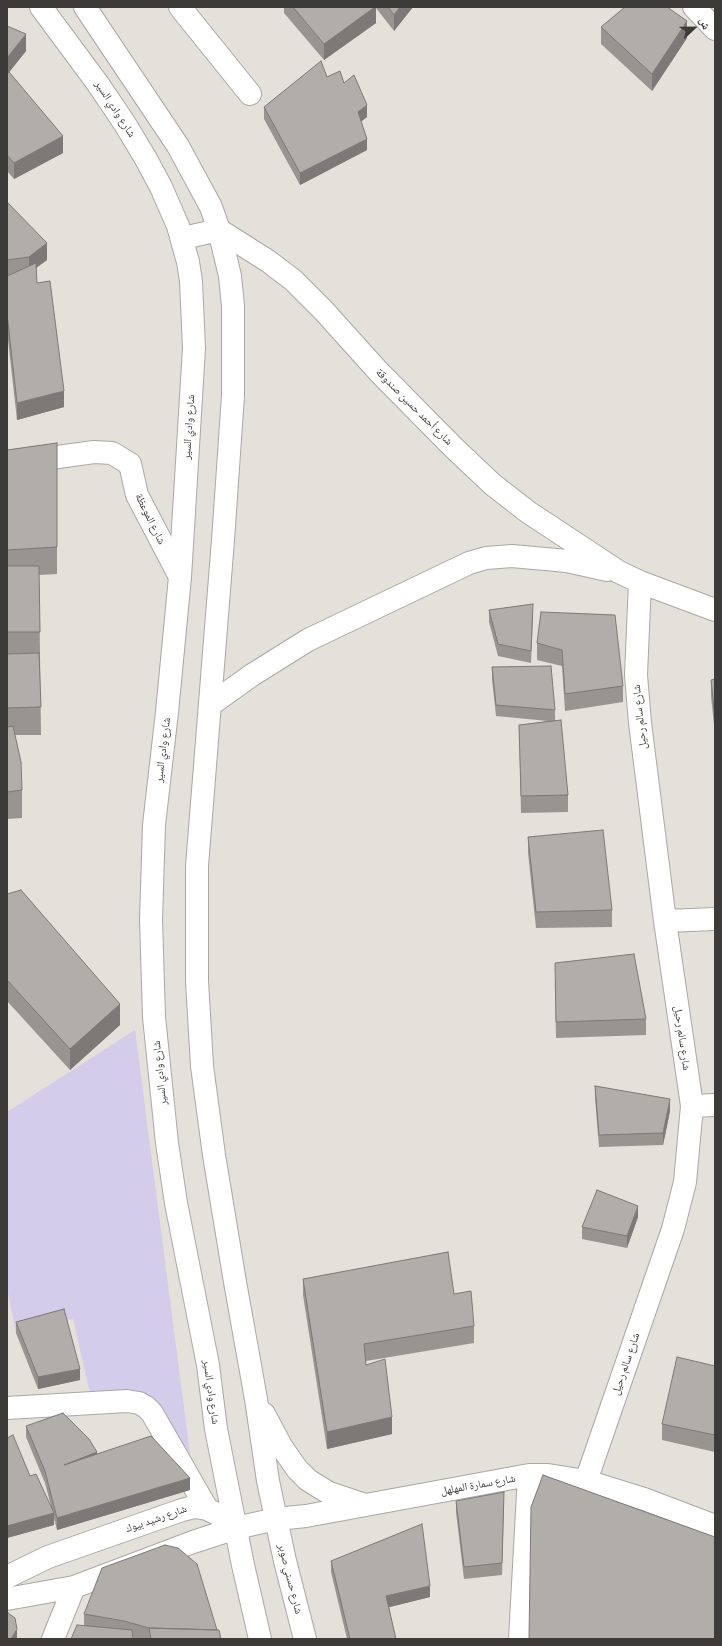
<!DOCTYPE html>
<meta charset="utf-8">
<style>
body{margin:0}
#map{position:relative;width:722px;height:1646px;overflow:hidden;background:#e4e0da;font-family:Manrope,"Noto Naskh Arabic",sans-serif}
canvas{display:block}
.frame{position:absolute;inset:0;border:8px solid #3c3b38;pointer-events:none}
.north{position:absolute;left:674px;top:8px;width:40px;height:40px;-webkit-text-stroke:3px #fff;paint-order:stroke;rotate:68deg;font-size:11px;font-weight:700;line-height:16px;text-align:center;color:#3c3b38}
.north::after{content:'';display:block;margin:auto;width:14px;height:18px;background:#3c3b38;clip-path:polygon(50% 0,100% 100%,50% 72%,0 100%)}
</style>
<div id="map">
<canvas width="722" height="1646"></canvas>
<div class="frame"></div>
<div class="north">ش</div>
</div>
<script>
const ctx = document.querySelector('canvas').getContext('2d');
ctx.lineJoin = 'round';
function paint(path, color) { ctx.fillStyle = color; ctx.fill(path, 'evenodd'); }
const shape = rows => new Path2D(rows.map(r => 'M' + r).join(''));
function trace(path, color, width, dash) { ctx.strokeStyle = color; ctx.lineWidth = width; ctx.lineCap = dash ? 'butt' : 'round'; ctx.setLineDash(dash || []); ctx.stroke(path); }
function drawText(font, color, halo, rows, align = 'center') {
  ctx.font = font + ' Manrope,"Noto Naskh Arabic",sans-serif'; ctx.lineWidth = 3; ctx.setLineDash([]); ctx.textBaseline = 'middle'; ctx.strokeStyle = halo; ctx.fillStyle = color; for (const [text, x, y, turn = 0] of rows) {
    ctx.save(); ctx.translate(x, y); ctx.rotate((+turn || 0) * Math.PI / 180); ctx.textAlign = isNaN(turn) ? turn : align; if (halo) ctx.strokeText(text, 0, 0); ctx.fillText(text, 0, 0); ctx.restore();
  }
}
paint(shape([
 [135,1030,190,1454,149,1397,90,1393,73,1319,16,1333,7,1288,7,1112]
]), '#d3ccea');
const minor = shape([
 [180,7,250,94],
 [694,7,715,29],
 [219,230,268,261,293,280,324,311,378,371,452,446,492,484,528,512,619,572,640,582,715,610],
 [7,464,94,452,112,453,130,464,137,495,180,577],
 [210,705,252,675,308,640,469,563,486,558,512,556,567,561,607,570],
 [665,921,715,919],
 [692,1106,715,1105],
 [7,1408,127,1401,139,1403,146,1407,152,1413,207,1509],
 [586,1481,673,1229,685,1182,692,1106,665,921,640,723,636,675,640,582],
 [7,1577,48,1557,182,1510,194,1507,207,1509,217,1514],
 [7,1599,74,1587,193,1542,236,1528,276,1519,306,1516,529,1475,548,1475,586,1481,644,1499,715,1526],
 [53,1639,74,1587],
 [520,1639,529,1475]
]);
const major = shape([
 [41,7,98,84,125,124,146,159,161,187,178,226,188,262,191,281,194,348,180,577,167,712,154,825,151,920,154,1017,167,1143,176,1203,208,1365,216,1429,243,1565,260,1639],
 [85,7,178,146,211,207,219,230,230,276,233,306,233,396,223,540,197,866,197,981,202,1066,214,1155,235,1282,256,1399,268,1481,285,1561,305,1639],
 [183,238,219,230],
 [264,1414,281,1446,297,1469,308,1480,329,1493,365,1505]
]);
trace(minor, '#aba8a2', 24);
trace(major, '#aba8a2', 24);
trace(minor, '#fff', 22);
trace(major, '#fff', 22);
paint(shape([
 [284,7,413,7,394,31,376,8,376,23,324,60,284,13],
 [7,26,26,51,9,72,63,153,14,179,7,171],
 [601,27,687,38,652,91,601,44],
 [327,77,344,83,367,117,361,121,367,150,300,185,264,119,264,107],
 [7,202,47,260,36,268,37,283,64,407,17,420,7,331],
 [57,443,57,574,39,575,41,735,15,735,22,790,22,818,7,819,7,450],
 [489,610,533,616,531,663,498,656,489,622],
 [541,612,623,686,623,702,565,711,562,666,537,660,537,643],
 [492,667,555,710,555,720,568,795,568,812,521,813,519,725,548,721,496,716,492,679],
 [715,679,715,735,711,696,711,680],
 [714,787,715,787,715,807,714,804],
 [528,837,612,910,612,927,536,928,528,853],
 [7,894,120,1025,70,1070,7,1001],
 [555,980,646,1019,646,1035,556,1038],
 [595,1086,670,1111,663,1145,599,1147,595,1098],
 [638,1217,627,1248,582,1239,582,1227],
 [303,1279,454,1294,474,1326,474,1343,366,1361,366,1365,392,1434,327,1449,303,1295],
 [16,1322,80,1380,38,1389,16,1333],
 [715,1366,715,1452,662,1440,662,1424],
 [26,1426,97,1454,190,1490,57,1530,54,1518,54,1525,7,1538,7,1438,30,1476,51,1506,45,1483,26,1437],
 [456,1501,504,1504,502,1575,464,1579,456,1512],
 [331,1561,430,1597,389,1607,396,1639,347,1639,331,1572],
 [84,1614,217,1630,221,1639,71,1639,84,1626]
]), '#989590');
paint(shape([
 [375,7,376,7,376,23,324,60,324,44],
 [400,7,413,7,394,31,394,15],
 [687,21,687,38,652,91,652,74],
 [26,34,26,51,7,75,7,58],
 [367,105,367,117,358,124,358,112],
 [63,136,63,153,14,179,14,163],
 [367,139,367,150,300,185,300,173],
 [47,243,47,260,29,273,29,257],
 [64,391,64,407,17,420,17,403],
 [120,1004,120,1025,70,1070,70,1049],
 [670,1099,670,1111,663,1145,663,1133],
 [638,1206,638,1217,627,1248,627,1236],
 [80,1369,80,1380,38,1389,38,1377],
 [392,1417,392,1434,327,1449,327,1432],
 [97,1452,97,1463,64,1465],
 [190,1478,190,1490,57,1530,57,1518],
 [54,1513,54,1525,7,1538,7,1526],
 [430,1586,430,1597,386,1608,386,1596],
 [17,1629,17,1639,11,1639]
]), '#7c7976');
const building = shape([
 [293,7,375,7,324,44,293,7],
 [388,7,400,7,394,15,388,7],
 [625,7,667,7,687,21,652,74,601,27,625,7],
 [7,26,26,34,7,58,7,26],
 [321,61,327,77,340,71,344,83,354,75,367,105,358,112,367,139,300,173,264,107,321,61],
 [9,72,63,136,14,163,7,155,7,74,9,72],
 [7,202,47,243,29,257,7,260,7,202],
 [36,263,37,283,50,281,64,391,17,403,7,314,7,276,36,263],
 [57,443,57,547,7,550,7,450,57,443],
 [7,566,39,566,40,632,7,632,7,566],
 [533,604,531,651,498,644,489,610,533,604],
 [541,612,615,615,623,686,565,694,562,650,537,643,541,612],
 [39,653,41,707,7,708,7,654,39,653],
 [551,666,555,710,496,705,492,667,551,666],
 [715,679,715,718,711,680,715,679],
 [561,720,568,795,521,796,519,725,561,720],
 [13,726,21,762,22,790,7,792,7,727,13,726],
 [603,830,612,910,536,912,528,837,603,830],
 [21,890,120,1004,70,1049,7,980,7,894,21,890],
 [634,954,646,1019,556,1022,555,963,634,954],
 [595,1086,670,1099,663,1133,599,1135,595,1086],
 [597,1190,638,1206,627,1236,582,1227,597,1190],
 [448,1252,454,1294,471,1291,474,1326,364,1344,366,1365,385,1359,392,1417,327,1432,303,1279,448,1252],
 [64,1309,80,1369,38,1377,16,1322,64,1309],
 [677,1357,715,1366,715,1435,662,1424,677,1357],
 [63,1413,89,1439,97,1452,64,1465,151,1436,190,1478,57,1518,45,1471,26,1426,63,1413],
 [13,1435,30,1476,36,1474,54,1513,7,1526,7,1438,13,1435],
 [543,1475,715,1537,715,1639,529,1639,531,1507,543,1475],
 [504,1492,502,1563,464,1567,456,1501,504,1492],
 [422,1524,430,1586,386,1596,396,1639,350,1639,331,1561,422,1524],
 [165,1545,178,1548,197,1564,217,1630,149,1628,124,1621,84,1614,102,1568,165,1545],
 [8,1613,15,1618,17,1629,11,1639,7,1639,7,1614,8,1613],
 [77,1625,132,1630,133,1639,71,1639,77,1625],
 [149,1628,219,1630,221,1639,151,1639,149,1628]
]);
paint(building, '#b1ada8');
trace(building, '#7c7976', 1);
drawText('11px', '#3c3b38', '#fff', [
 ["شارع وادي السير",115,109,57],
 ["شارع أحمد حسين صندوقة",414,407,45],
 ["شارع وادي السير",189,427,-86],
 ["شارع الموعظة",150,519,64],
 ["شارع سالم رحيل",640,717,-96],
 ["شارع وادي السير",163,750,-83],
 ["شارع سالم رحيل",682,1038,82],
 ["شارع وادي السير",160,1073,-96],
 ["شارع سالم رحيل",626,1364,-71],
 ["شارع وادي السير",211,1392,82],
 ["شارع سمارة المهلهل",478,1485,-10],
 ["شارع رشيد بيوك",156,1519,-19],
 ["شارع حسني صوبر",290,1579,76]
]);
</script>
